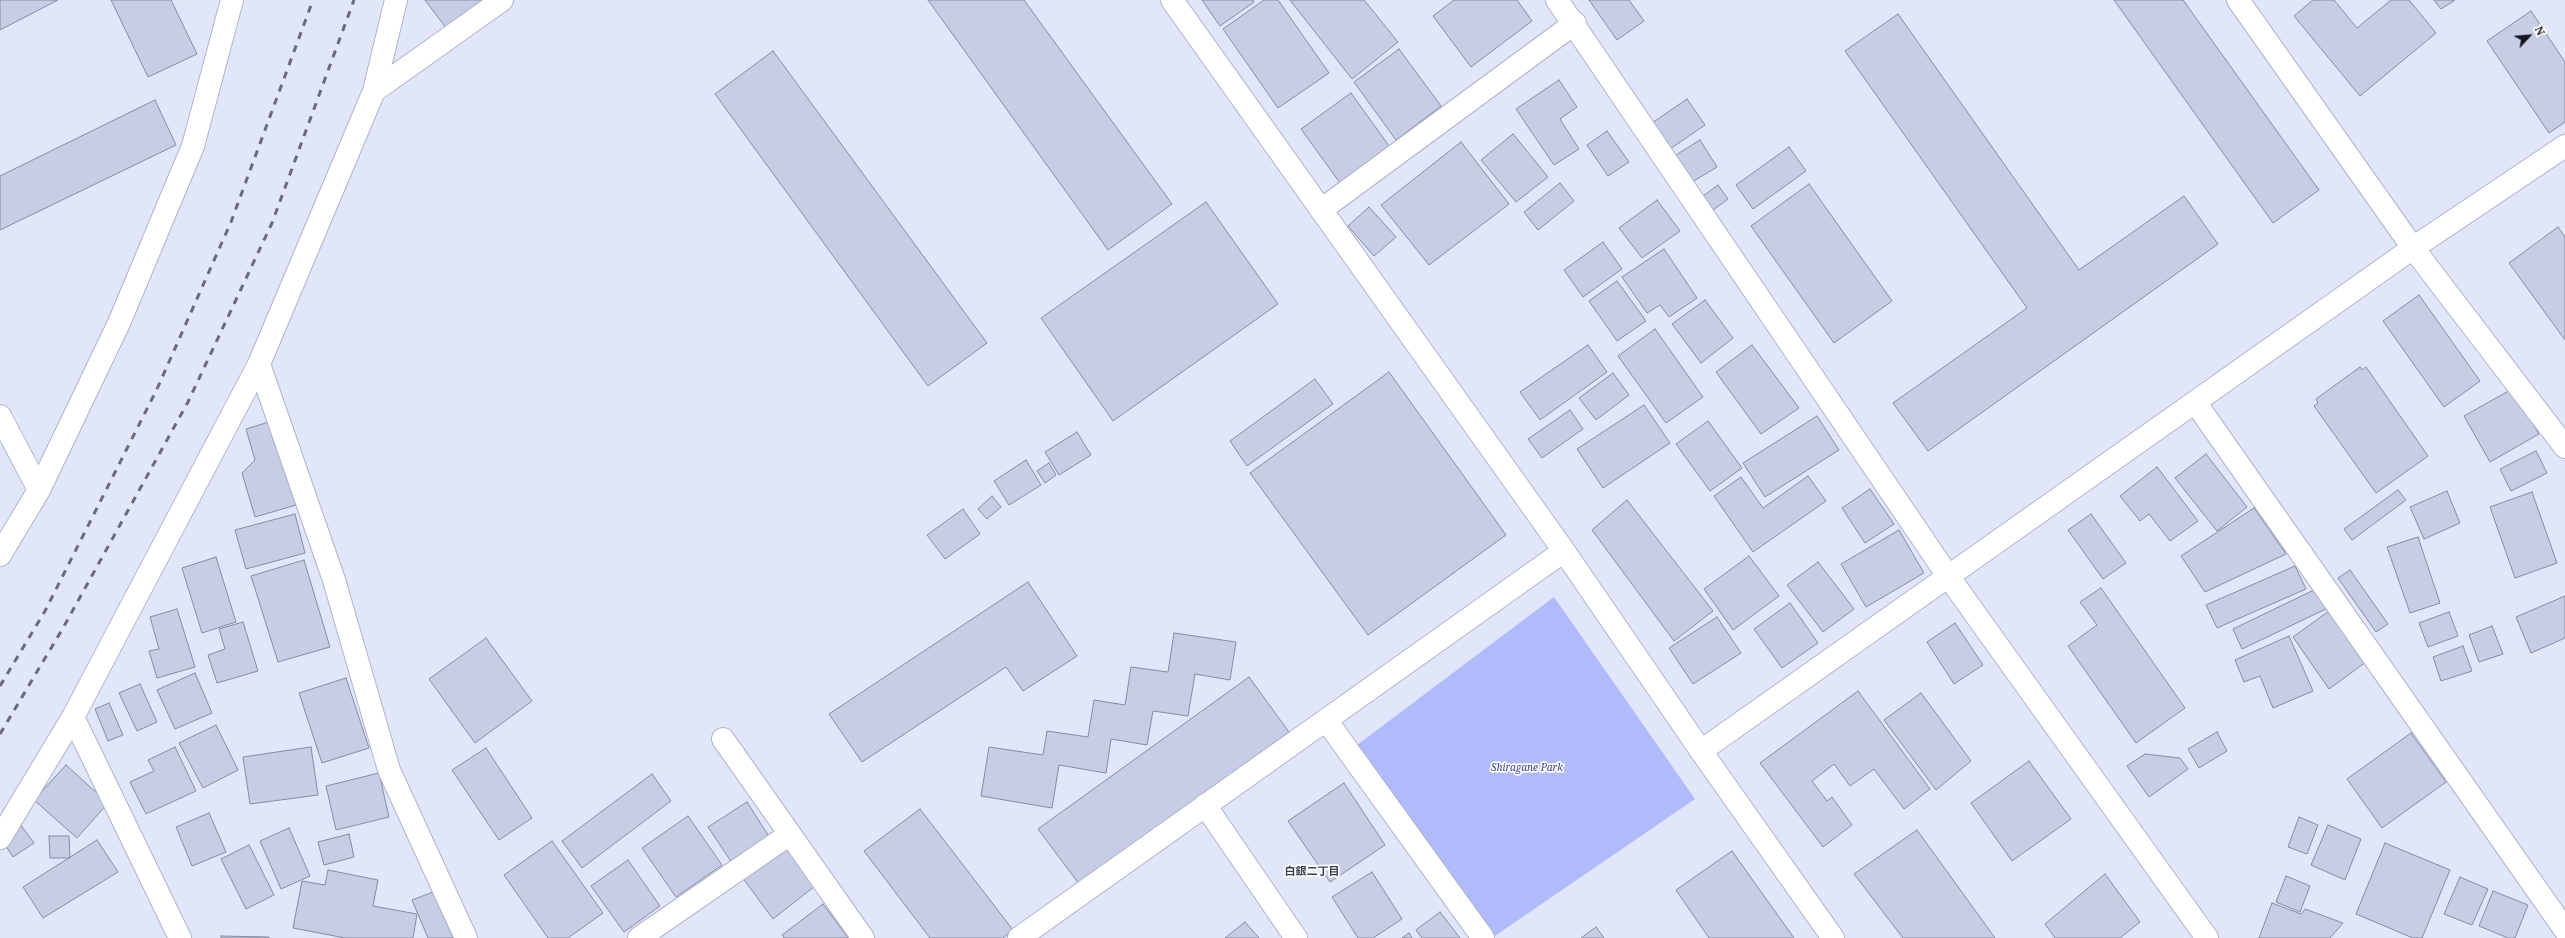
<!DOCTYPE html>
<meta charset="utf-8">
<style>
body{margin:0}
#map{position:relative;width:2565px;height:938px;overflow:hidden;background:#e2e6fb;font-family:"Noto Serif",serif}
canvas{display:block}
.north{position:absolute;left:2509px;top:16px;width:40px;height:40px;-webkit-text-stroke:3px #fff;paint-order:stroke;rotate:64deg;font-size:11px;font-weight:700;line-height:16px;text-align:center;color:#14161f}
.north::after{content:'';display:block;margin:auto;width:14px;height:18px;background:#14161f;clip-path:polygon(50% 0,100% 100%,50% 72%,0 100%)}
</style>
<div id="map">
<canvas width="2565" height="938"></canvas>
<div class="north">N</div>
</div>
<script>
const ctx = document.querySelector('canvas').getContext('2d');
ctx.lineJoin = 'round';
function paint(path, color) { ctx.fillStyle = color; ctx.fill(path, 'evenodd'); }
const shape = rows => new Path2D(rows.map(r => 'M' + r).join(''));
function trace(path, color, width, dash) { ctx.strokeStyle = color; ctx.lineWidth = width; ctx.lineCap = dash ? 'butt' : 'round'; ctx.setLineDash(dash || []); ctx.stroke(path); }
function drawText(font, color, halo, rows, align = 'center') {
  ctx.font = font + ' "Noto Serif","Noto Sans JP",serif'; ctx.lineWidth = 3.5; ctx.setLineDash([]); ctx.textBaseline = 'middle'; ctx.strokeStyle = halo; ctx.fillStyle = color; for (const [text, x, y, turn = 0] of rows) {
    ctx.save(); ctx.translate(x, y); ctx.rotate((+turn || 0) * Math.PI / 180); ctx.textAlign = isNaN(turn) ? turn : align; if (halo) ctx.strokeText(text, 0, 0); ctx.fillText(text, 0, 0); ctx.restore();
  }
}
paint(shape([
 [1554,597,1695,799,1492,938,1357,745]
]), '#b0bbfc');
const building = shape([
 [0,0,58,0,0,30,0,0],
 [111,0,171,0,197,54,148,77,111,0],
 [425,0,495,0,450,33,425,0],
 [928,0,1024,0,1172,204,1108,250,928,0],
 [1202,0,1253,0,1254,2,1220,26,1202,0],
 [1264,0,1278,0,1329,73,1278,108,1223,29,1264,0],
 [1290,0,1364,0,1398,42,1352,79,1290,0],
 [1454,0,1517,0,1532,21,1471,67,1433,16,1454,0],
 [1589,0,1629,0,1644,21,1617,40,1589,0],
 [2114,0,2183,0,2319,190,2273,223,2114,0],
 [2313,0,2334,0,2357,28,2391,0,2409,0,2436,33,2360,96,2294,16,2313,0],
 [2434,0,2455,0,2441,9,2434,0],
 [2531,11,2565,62,2565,122,2549,133,2487,41,2531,11],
 [1898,14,2079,270,2184,196,2218,244,1928,451,1893,403,2027,308,1845,51,1898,14],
 [1399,49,1441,106,1396,140,1354,82,1399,49],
 [773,51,987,343,928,386,715,94,773,51],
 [1559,80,1577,107,1560,119,1579,149,1554,165,1516,109,1559,80],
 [1351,93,1389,146,1340,183,1301,129,1351,93],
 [1687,99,1705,125,1670,149,1652,123,1687,99],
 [155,100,176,145,0,230,0,176,155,100],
 [1607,131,1629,162,1608,176,1587,145,1607,131],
 [1513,134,1548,177,1516,202,1481,160,1513,134],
 [1700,140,1717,167,1692,182,1676,155,1700,140],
 [1461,142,1509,204,1429,265,1381,205,1461,142],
 [1789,147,1806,171,1753,209,1736,185,1789,147],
 [1560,183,1574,201,1538,230,1524,212,1560,183],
 [1809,184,1892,301,1834,343,1751,226,1809,184],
 [1718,185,1728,199,1713,210,1703,196,1718,185],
 [1657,200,1680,231,1642,258,1619,228,1657,200],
 [1206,202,1278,304,1113,421,1041,318,1206,202],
 [1369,207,1396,237,1374,256,1348,226,1369,207],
 [2558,227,2565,237,2565,340,2509,263,2558,227],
 [1603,242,1622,269,1583,297,1564,270,1603,242],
 [1664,249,1697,298,1669,317,1660,305,1647,313,1622,277,1664,249],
 [1617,281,1646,321,1617,341,1589,301,1617,281],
 [2419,295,2480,381,2444,407,2383,321,2419,295],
 [1705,300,1733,338,1701,363,1672,324,1705,300],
 [1655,329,1703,397,1666,423,1618,356,1655,329],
 [1588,345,1607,372,1540,420,1520,392,1588,345],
 [1752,345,1799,408,1761,434,1716,372,1752,345],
 [2360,367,2362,370,2366,367,2428,456,2376,493,2314,406,2318,403,2316,399,2360,367],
 [1389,372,1506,535,1368,635,1250,473,1389,372],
 [1613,373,1629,395,1596,420,1579,398,1613,373],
 [1315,379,1333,404,1247,466,1230,441,1315,379],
 [2512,389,2539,434,2490,462,2464,416,2512,389],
 [1644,405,1670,443,1603,488,1577,449,1644,405],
 [1570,410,1583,429,1542,458,1528,439,1570,410],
 [1817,416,1839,450,1765,497,1743,463,1817,416],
 [272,421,296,505,255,517,242,473,255,460,246,429,272,421],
 [1708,421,1742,468,1710,491,1676,444,1708,421],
 [1077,432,1091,455,1059,475,1045,452,1077,432],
 [2536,451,2547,473,2511,491,2500,469,2536,451],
 [2206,454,2247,507,2217,531,2175,478,2206,454],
 [1026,460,1041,485,1009,505,994,481,1026,460],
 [1049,463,1056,475,1045,483,1037,471,1049,463],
 [2157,467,2198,521,2170,541,2149,514,2140,521,2120,496,2157,467],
 [1808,476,1826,501,1753,552,1714,496,1741,477,1763,508,1808,476],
 [1870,489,1894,524,1865,543,1842,508,1870,489],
 [2398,490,2406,500,2352,540,2344,529,2398,490],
 [2447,491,2460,523,2424,539,2410,507,2447,491],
 [2532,492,2557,563,2515,578,2490,507,2532,492],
 [992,496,1001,507,987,519,978,509,992,496],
 [1627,500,1713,611,1674,641,1592,530,1627,500],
 [2254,508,2286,554,2205,592,2181,556,2254,508],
 [963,509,980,534,945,559,927,535,963,509],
 [295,514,305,553,246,569,235,530,295,514],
 [2091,514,2126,563,2103,579,2068,530,2091,514],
 [1899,530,1924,573,1866,607,1841,564,1899,530],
 [2418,537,2440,603,2410,613,2387,547,2418,537],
 [1749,556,1779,596,1733,630,1704,589,1749,556],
 [216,557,236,622,202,633,182,568,216,557],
 [304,560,330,647,278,662,251,576,304,560],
 [1818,562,1854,609,1823,632,1787,585,1818,562],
 [2295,566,2306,589,2217,628,2206,605,2295,566],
 [2350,570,2388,624,2376,632,2338,578,2350,570],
 [1028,582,1077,656,1023,691,1006,667,862,762,829,714,1028,582],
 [2101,588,2185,708,2136,743,2068,646,2097,625,2080,602,2101,588],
 [2318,588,2328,608,2242,649,2233,629,2318,588],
 [2565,596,2565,638,2531,653,2516,617,2565,596],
 [1790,603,1818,643,1782,668,1754,629,1790,603],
 [177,609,195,667,157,678,149,651,159,649,150,617,177,609],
 [2329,611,2366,662,2329,689,2293,637,2329,611],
 [2449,612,2458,636,2428,647,2419,623,2449,612],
 [1717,617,1741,653,1693,684,1669,648,1717,617],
 [243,622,258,671,217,683,208,655,225,649,219,629,243,622],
 [1955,623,1983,665,1954,684,1927,642,1955,623],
 [2492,626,2503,654,2479,662,2469,635,2492,626],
 [1174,633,1236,642,1230,680,1195,674,1188,716,1153,711,1147,745,1111,739,1106,773,1059,765,1052,808,981,796,989,747,1043,755,1047,731,1088,737,1094,700,1125,705,1131,667,1168,672,1174,633],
 [2289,636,2313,691,2273,708,2260,676,2244,682,2235,660,2289,636],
 [486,638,532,701,475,743,429,679,486,638],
 [2463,646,2472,671,2441,681,2433,657,2463,646],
 [195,673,212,713,175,729,157,690,195,673],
 [1249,677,1289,732,1079,884,1038,829,1249,677],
 [346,678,369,748,322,763,299,693,346,678],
 [140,684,157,722,137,731,119,693,140,684],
 [1858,691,1930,789,1904,809,1874,769,1850,786,1834,764,1812,781,1827,801,1832,797,1852,825,1823,847,1760,763,1858,691],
 [1921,693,1971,761,1936,790,1884,720,1921,693],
 [109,703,123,735,108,741,95,709,109,703],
 [216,725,238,770,203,788,179,743,216,725],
 [2217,732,2227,751,2199,768,2188,749,2217,732],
 [2411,733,2446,782,2382,828,2347,779,2411,733],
 [175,747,196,791,146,814,130,782,154,771,148,760,175,747],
 [311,747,318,795,250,804,243,757,311,747],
 [486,748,532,818,499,840,452,770,486,748],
 [2145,754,2180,758,2188,769,2149,797,2127,766,2145,754],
 [2029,761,2071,819,2012,861,1971,803,2029,761],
 [66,765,108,803,77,838,34,800,66,765],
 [379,773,389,817,336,830,326,786,379,773],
 [652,774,671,801,582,868,562,841,652,774],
 [1344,783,1385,845,1330,882,1288,821,1344,783],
 [747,802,770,838,732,863,708,827,747,802],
 [920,809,1013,930,1003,938,930,938,864,851,920,809],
 [209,813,226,852,192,866,176,827,209,813],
 [688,816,722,865,676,897,642,848,688,816],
 [2299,817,2318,825,2307,854,2288,847,2299,817],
 [20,824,34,843,13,857,0,837,20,824],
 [2328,825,2361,839,2345,880,2311,865,2328,825],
 [289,828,310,876,281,889,260,841,289,828],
 [1917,830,1995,938,1903,938,1854,874,1917,830],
 [349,834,354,857,324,865,318,842,349,834],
 [49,836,69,836,70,858,50,858,49,836],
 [97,840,118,872,43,918,23,887,97,840],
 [552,841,603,913,568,938,548,938,504,875,552,841],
 [2385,843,2450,870,2422,938,2413,938,2356,914,2385,843],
 [249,845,274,895,246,909,221,859,249,845],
 [785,845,815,886,773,919,742,877,785,845],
 [1732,851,1794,938,1709,938,1676,890,1732,851],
 [628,860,660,906,624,932,591,886,628,860],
 [328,870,378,880,373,906,417,914,413,938,345,938,293,928,302,881,325,885,328,870],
 [1372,872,1402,919,1373,938,1358,938,1332,897,1372,872],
 [2105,874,2140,922,2120,938,2055,938,2045,924,2105,874],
 [2286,876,2310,886,2300,912,2276,902,2286,876],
 [2460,877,2488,889,2472,925,2444,914,2460,877],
 [2493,891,2528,905,2515,938,2508,938,2479,926,2493,891],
 [433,892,453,938,428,938,412,900,433,892],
 [2272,903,2301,914,2305,909,2343,923,2330,938,2259,938,2272,903],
 [823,904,848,938,784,938,782,935,823,904],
 [1440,912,1460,938,1422,938,1416,930,1440,912],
 [1245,922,1259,938,1225,938,1245,922],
 [1596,927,1604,938,1581,938,1596,927],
 [1409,933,1412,938,1402,938,1409,933],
 [221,936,269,937,269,938,221,938,221,936]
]);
paint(building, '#c8cde6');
trace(building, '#868ba2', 1);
const minor = shape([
 [1172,0,1564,551,1701,751,1833,938],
 [1557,0,1948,576,2207,938],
 [2238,0,2413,248,2565,447],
 [374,91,396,0],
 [1321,210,1575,23],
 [2195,402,2565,930],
 [0,416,39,490],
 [0,555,39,490,119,323,193,146,232,0],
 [73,717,180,938],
 [1326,720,1483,938],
 [723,739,863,938],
 [1701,751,2413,248,2565,146],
 [1205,805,1296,938],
 [0,838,73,717,259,364],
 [466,938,389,770,334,580,259,364,374,91,502,0],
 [639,938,790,834],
 [1019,938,1564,551]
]);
trace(minor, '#afb4cc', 24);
trace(minor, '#fff', 22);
trace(shape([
 [0,686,45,611,157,389,231,222,313,0],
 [0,734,63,628,188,402,272,223,354,0]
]), '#686b79', 3, [7, 7]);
drawText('italic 10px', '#363b89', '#fff', [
 ["Shiragane Park",1527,768]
]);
drawText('bold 11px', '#3c4054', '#fff', [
 ["白銀二丁目",1312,872]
]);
</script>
